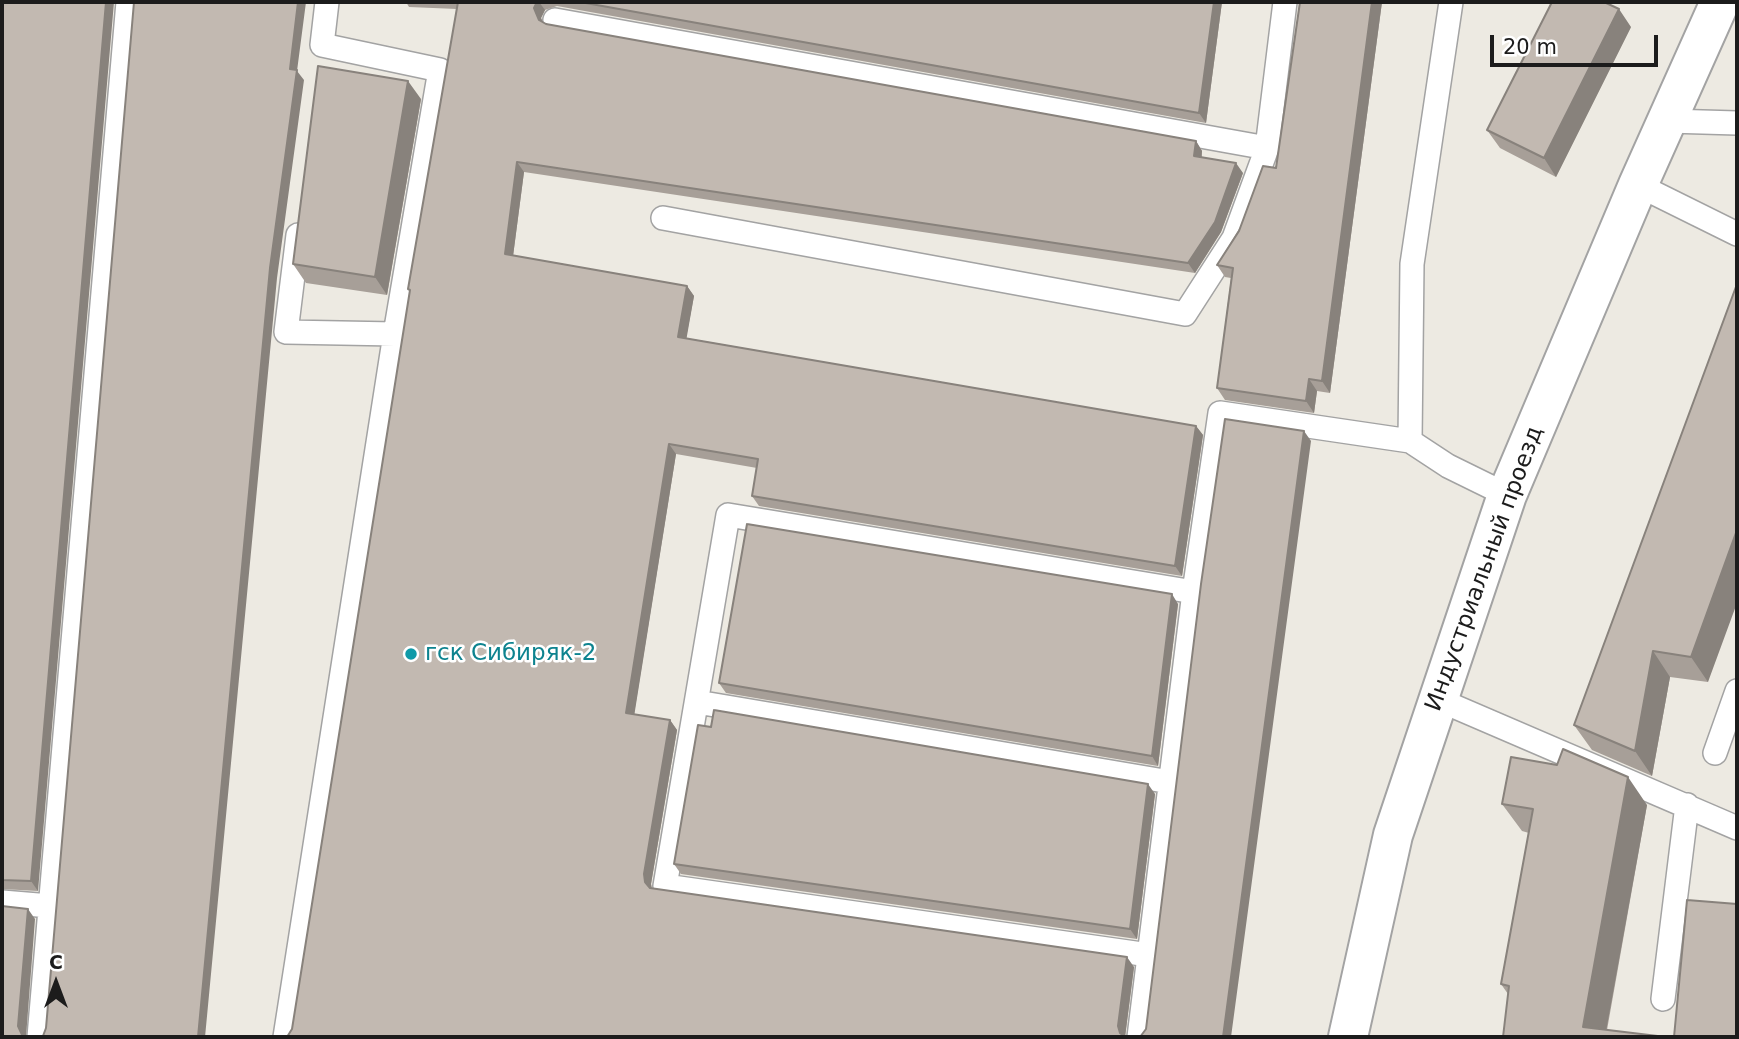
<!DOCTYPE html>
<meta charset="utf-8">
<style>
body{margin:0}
#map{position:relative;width:1739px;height:1039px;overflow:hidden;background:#edeae2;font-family:"DejaVu Sans",sans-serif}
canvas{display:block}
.frame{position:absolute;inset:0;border:4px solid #1c1c1c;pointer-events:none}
.north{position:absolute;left:21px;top:948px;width:70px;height:70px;-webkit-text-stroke:5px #fff;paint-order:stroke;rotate:0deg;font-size:19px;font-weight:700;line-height:28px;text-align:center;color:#1c1c1c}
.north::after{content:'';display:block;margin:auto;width:24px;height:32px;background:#1c1c1c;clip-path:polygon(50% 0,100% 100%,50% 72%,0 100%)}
.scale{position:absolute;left:1490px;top:35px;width:168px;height:32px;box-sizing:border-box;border:4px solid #1c1c1c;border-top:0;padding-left:9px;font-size:21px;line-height:24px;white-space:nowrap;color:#1c1c1c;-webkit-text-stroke:5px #fff;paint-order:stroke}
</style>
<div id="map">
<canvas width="1739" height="1039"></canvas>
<div class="frame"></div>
<div class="north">С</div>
<div class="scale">20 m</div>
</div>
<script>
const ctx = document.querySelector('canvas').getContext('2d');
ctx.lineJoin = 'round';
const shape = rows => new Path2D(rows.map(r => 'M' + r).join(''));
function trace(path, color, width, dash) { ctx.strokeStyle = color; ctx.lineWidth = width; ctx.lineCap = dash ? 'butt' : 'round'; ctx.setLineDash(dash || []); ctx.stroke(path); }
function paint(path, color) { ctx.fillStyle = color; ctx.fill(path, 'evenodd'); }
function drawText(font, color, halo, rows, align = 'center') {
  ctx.font = font + ' "DejaVu Sans",sans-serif'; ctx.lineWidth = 5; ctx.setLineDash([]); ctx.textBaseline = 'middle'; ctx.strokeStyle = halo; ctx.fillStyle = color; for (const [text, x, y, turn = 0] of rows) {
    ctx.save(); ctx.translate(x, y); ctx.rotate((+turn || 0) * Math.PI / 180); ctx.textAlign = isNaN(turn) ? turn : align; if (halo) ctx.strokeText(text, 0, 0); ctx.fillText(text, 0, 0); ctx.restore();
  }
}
const service = shape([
 [1451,2,1412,264,1410,441,1448,466,1507,495],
 [555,20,1267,148,1285,2],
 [1668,121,1737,123],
 [1638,185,1737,234],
 [663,218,1185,314,1234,238,1267,148],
 [298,235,286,332,395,334],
 [1437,699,1737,828],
 [697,702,1170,782],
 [1715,753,1737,691],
 [2,902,50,906],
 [1149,955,665,886,728,515,1194,592],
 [1663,999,1687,805],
 [39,1037,128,2],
 [285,1037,395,334,440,70,322,45,327,2],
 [1139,1037,1194,592,1220,413,1410,441]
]);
const tertiary = shape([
 [1348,1037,1393,835,1507,495,1638,185,1720,2]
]);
trace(service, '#a3a3a3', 26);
trace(tertiary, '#a3a3a3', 42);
trace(service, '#fff', 23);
trace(tertiary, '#fff', 38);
paint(shape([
 [2,2,38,891,2,889],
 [406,2,1222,2,1206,123,557,6,545,10,541,18,543,22,546,24,1196,141,1202,151,1202,158,1243,173,1221,232,1195,273,524,172,513,256,687,286,694,296,686,338,1196,426,1203,435,1182,576,759,506,752,496,757,468,676,454,634,714,670,720,677,730,651,884,652,888,1134,967,1125,1037,292,1029,410,292,408,289,457,9,409,7],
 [1300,2,1382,2,1330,393,1317,391,1314,413,1225,400,1217,388,1231,278,1225,277,1217,265,1276,168],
 [1631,27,1556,177,1500,148,1487,130],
 [421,99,387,295,306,283,293,264],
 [1737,284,1708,682,1670,677,1652,776,1592,750,1574,725],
 [1178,604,1158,766,726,693,719,683],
 [1155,794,1137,939,681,874,674,864],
 [1502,804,1647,805,1607,1030,1503,1037,1508,994,1501,984,1529,833,1522,831]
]), '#a79f98');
paint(shape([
 [106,2,114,2,38,891,31,881],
 [298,2,306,2,297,71,304,80,277,278,205,1037,198,1037,270,268,290,69],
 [537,2,539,2,545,10,541,18,546,30,539,20,534,8],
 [1214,2,1222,2,1206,123,1199,113],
 [1372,2,1382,2,1330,393,1322,381],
 [1619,9,1631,27,1556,177,1544,158],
 [408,81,421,99,387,295,375,277],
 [1196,141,1202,151,1200,166,1194,156],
 [517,162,524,172,512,264,505,254],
 [1236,163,1243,173,1221,232,1195,273,1188,263],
 [687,286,694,296,685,347,678,337],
 [1309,379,1317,391,1314,413,1306,401],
 [1196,426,1203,435,1182,576,1175,566],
 [1304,431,1311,441,1231,1037,1223,1037],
 [669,444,676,454,633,723,626,713],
 [1737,530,1737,603,1708,682,1691,657],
 [1172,594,1178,604,1158,766,1152,756],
 [1653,651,1670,677,1652,776,1635,751],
 [670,720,677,730,651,884,652,892,645,882,644,874],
 [1628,777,1647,805,1605,1037,1583,1027],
 [1148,784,1155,794,1137,939,1130,929],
 [28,909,35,919,26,1037,23,1037,18,1026],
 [1127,957,1134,967,1125,1037,1120,1033,1118,1026]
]), '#88827c');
const building = shape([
 [2,2,106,2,31,881,2,880,2,2],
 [134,2,298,2,290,69,297,70,270,268,198,1037,40,1037,43,1036,46,1028,134,2],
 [458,2,537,2,534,8,539,20,546,24,1196,141,1194,156,1236,163,1215,222,1188,263,517,162,505,254,687,286,678,337,1196,426,1175,566,752,496,758,459,669,444,626,713,670,720,644,874,645,882,650,888,1127,957,1118,1026,1120,1033,1125,1037,287,1037,292,1029,410,290,408,289,458,2],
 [580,2,1214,2,1199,113,580,2],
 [1300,2,1372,2,1322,381,1309,379,1306,401,1217,388,1233,268,1217,265,1239,231,1263,166,1276,168,1300,2],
 [1552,2,1604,2,1619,9,1544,158,1487,130,1552,2],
 [318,66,408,81,375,277,293,264,318,66],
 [1737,284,1737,530,1691,657,1653,651,1635,751,1574,725,1737,284],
 [1225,419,1304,431,1223,1037,1140,1037,1146,1029,1201,584,1225,419],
 [747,524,1172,594,1152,756,719,683,747,524],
 [714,710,1148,784,1130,929,674,864,698,725,711,727,714,710],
 [1563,749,1628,777,1583,1027,1666,1037,1503,1037,1509,986,1501,984,1533,809,1502,804,1511,757,1557,765,1563,749],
 [1687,900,1737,904,1737,1037,1674,1037,1687,900],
 [2,906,28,909,18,1026,23,1037,2,1037,2,906]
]);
paint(building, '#c2b9b1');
trace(building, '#88827c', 2);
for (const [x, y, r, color] of [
 [411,654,7,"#0f9aa8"]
]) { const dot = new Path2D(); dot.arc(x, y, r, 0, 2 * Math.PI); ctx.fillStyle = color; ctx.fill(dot); trace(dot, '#fff', 2.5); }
drawText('23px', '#1c1c1c', '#fff', [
 ["Индустриальный проезд",1485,569,-70]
]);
drawText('23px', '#0d838f', '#fff', [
 ["гск Сибиряк-2",425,654]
], 'left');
</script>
